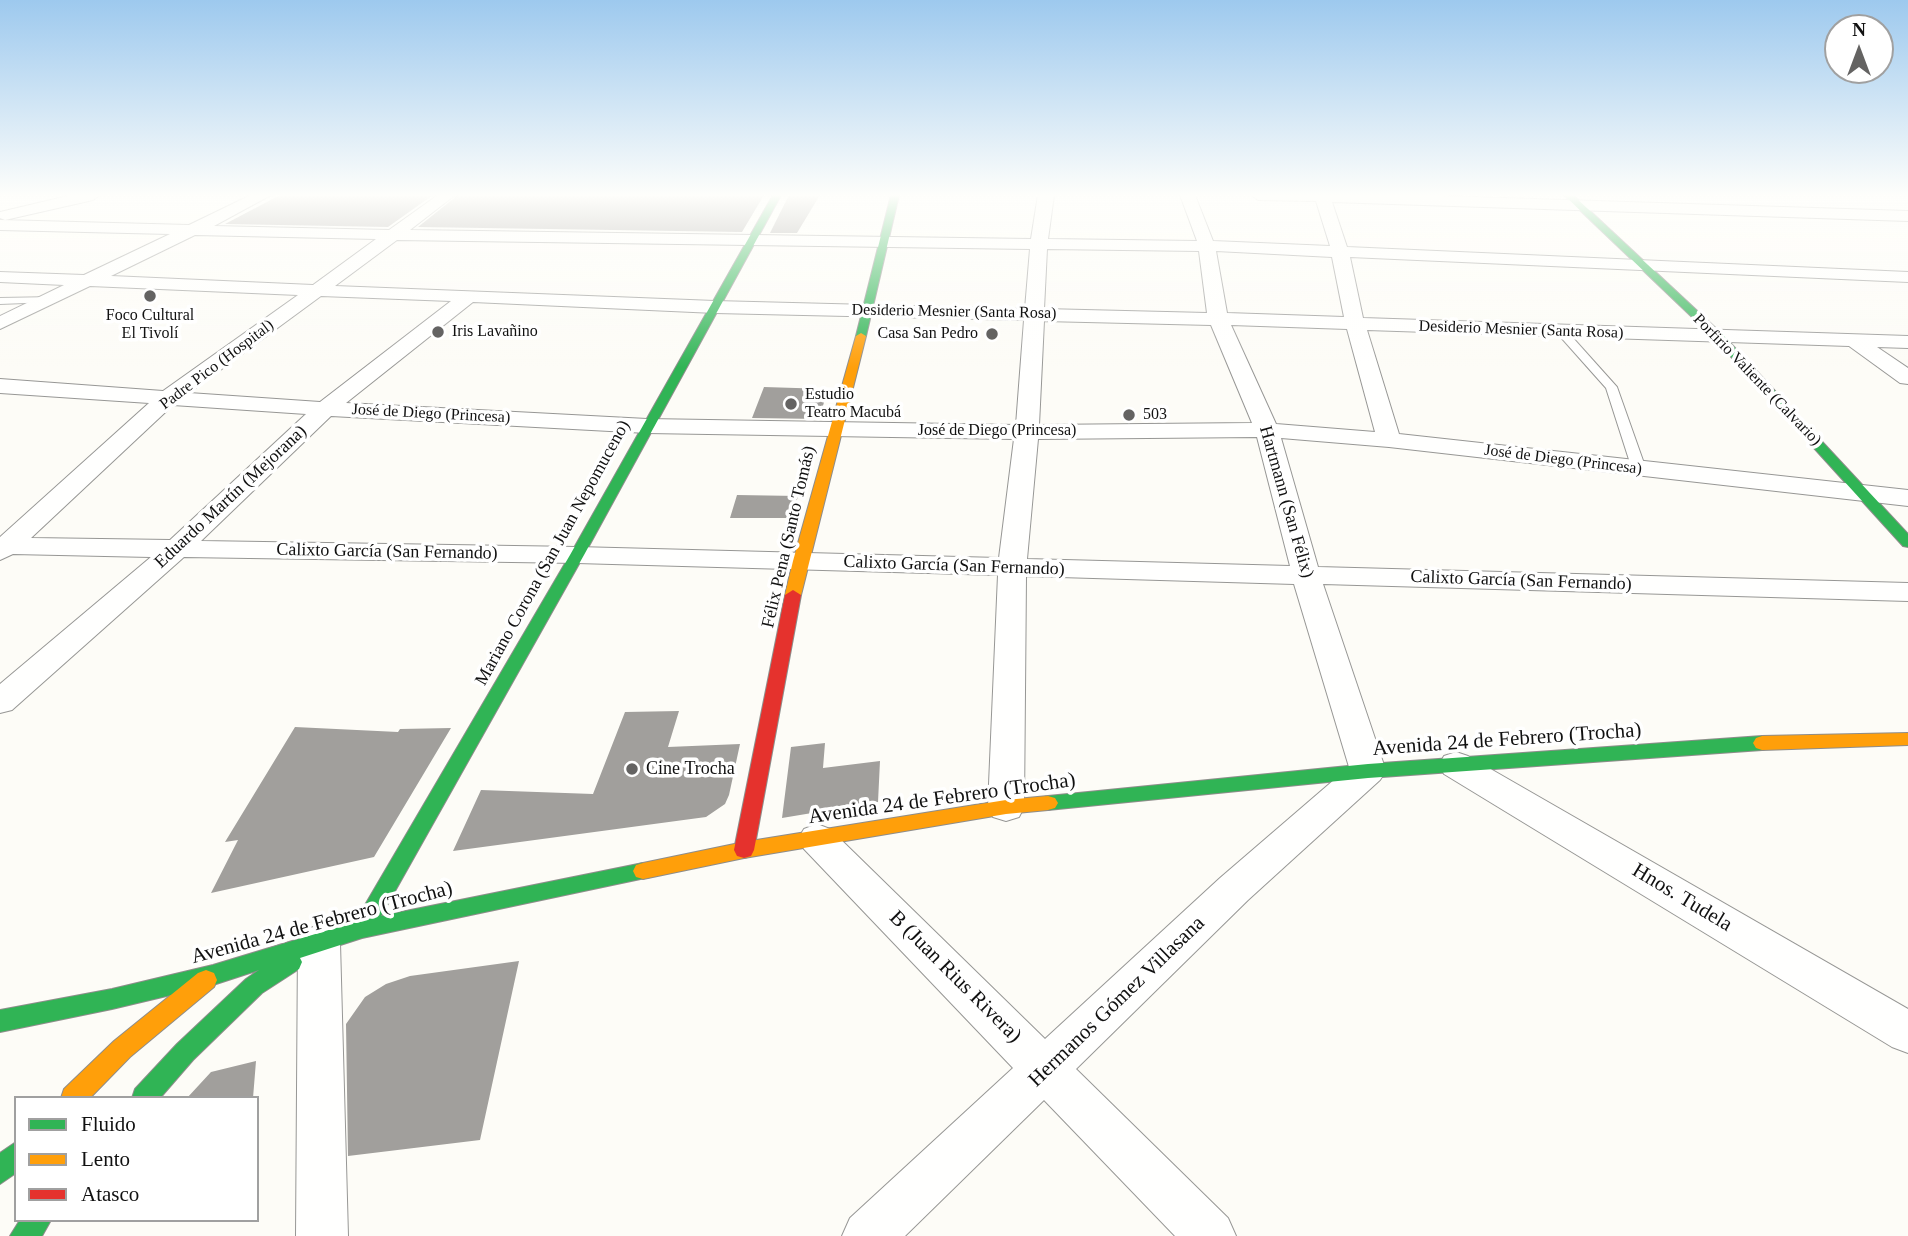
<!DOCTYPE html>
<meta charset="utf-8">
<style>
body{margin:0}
#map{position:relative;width:1908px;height:1236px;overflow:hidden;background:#fdfcf7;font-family:Georgia,serif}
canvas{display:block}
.legend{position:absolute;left:14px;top:1096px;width:245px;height:126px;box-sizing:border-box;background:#fff;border:2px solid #a0a0a0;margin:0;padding:9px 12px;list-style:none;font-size:21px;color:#111}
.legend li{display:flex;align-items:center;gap:14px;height:35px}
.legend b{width:35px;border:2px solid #a0a0a0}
.north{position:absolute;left:1824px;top:14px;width:70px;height:70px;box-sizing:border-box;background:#fff;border:2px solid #a0a0a0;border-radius:50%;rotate:0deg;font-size:19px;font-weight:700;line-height:28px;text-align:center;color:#111}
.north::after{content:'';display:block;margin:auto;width:24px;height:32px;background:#646362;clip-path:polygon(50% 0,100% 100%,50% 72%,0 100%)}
</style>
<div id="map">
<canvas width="1908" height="1236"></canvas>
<ul class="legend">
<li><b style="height:9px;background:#30b455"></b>Fluido</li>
<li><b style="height:9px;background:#ff9f0a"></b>Lento</li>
<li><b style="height:9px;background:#e5322d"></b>Atasco</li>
</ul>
<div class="north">N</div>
</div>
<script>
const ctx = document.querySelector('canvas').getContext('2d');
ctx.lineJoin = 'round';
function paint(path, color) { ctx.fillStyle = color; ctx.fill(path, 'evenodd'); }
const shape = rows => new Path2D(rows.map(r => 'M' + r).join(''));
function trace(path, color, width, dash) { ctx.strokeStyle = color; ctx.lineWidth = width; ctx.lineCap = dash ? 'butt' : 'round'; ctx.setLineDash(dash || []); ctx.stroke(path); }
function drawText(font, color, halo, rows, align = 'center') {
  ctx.font = font + ' Georgia,serif'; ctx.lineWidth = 7; ctx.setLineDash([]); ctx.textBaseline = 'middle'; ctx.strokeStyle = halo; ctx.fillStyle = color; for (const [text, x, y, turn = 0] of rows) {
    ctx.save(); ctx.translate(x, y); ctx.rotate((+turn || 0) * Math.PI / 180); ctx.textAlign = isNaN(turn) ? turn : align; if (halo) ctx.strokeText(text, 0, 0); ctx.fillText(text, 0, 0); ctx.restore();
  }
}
paint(shape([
 [280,195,433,195,388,227,225,224],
 [458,195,764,195,742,232,418,227],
 [789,195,820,195,797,233,770,233],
 [764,387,828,389,819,419,752,418],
 [737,495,798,496,792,518,730,518],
 [679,711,668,747,740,744,729,795,725,804,706,817,453,851,481,790,593,794,625,712],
 [295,727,398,732,400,729,451,728,374,857,211,893,238,840,225,842],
 [825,743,823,768,880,761,878,802,782,818,791,747],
 [519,961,480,1140,348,1156,346,1024,365,997,386,984,410,976],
 [256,1061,253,1098,187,1098,211,1072]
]), '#a19f9c');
const lane = shape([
 [54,297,54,301,50,302,0,304,0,298,54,297],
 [1557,329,1565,329,1617,387,1646,469,1644,472,1634,472,1632,469,1606,388,1557,333,1557,329]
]);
const street = shape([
 [72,195,100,195,93,200,5,220,0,218,0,212,72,195],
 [251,195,271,195,214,226,389,230,438,195,455,195,410,230,1031,239,1038,195,1054,195,1048,239,1197,241,1180,195,1195,195,1213,241,1330,246,1316,201,1258,200,1251,195,1409,195,1908,211,1908,221,1332,202,1347,247,1908,272,1908,282,1350,257,1363,318,1908,336,1908,348,1877,347,1908,368,1908,384,1900,383,1849,346,1367,330,1399,434,1908,490,1908,506,1389,447,1281,438,1318,567,1908,583,1908,601,1323,584,1386,771,1380,780,1248,900,1076,1069,1228,1218,1236,1236,1175,1236,1044,1100,905,1236,842,1236,850,1218,1013,1068,804,849,798,839,804,829,817,824,830,829,1045,1039,1220,878,1349,767,1294,584,1026,576,1024,807,1019,817,1006,821,993,817,988,807,998,575,577,563,184,557,12,710,0,713,0,684,151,557,13,554,0,560,0,537,149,403,0,393,0,379,163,391,298,295,90,286,0,329,0,316,64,285,0,282,0,272,84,275,170,234,0,230,0,220,189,225,251,195],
 [195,235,376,239,313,285,111,276,195,235],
 [397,240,1030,249,1025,309,715,301,335,286,397,240],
 [1047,249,1199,251,1207,313,1044,309,1047,249],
 [1216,251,1332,257,1344,317,1227,313,1216,251],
 [321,296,451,301,320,402,189,393,321,296],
 [473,302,715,313,1024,320,1016,425,647,419,346,403,473,302],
 [1044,321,1211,325,1252,423,1039,425,1044,321],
 [1231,325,1347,329,1375,432,1276,424,1231,325],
 [173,405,306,414,170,540,31,538,173,405],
 [331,416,647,433,1014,439,999,558,577,547,201,541,331,416],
 [1257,437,1290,566,1027,559,1038,439,1257,437],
 [1456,752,1468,756,1908,1009,1908,1053,1892,1047,1444,774,1439,765,1444,756,1456,752],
 [319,925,333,930,340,943,348,1236,296,1236,298,943,305,930,319,925]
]);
const fast = shape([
 [773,195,781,195,584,555,381,916,643,863,650,865,653,871,650,877,362,938,300,958,302,962,299,969,262,993,193,1060,160,1098,132,1098,135,1089,177,1044,246,979,259,970,213,985,112,1009,0,1032,0,1010,112,989,213,965,355,922,570,555,773,195],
 [891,195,899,195,866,336,861,339,856,336,891,195],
 [1564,195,1573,195,1722,334,1908,534,1908,547,1903,546,1714,338,1564,195],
 [1762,736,1768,738,1771,743,1768,748,1762,750,1368,778,1048,810,1041,808,1038,803,1041,798,1048,796,1368,764,1762,736],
 [16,1142,16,1173,0,1184,0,1153,16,1142],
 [20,1220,51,1220,42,1236,10,1236,20,1220]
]);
const slow = shape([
 [861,333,866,336,801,595,793,600,788,598,785,595,793,561,856,336,861,333],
 [1908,733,1908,745,1762,750,1756,748,1753,743,1756,738,1762,736,1908,733],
 [1048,796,1055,798,1058,803,1055,808,1048,810,1006,814,744,858,643,879,636,877,633,871,636,865,643,863,744,842,1006,800,1048,796],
 [206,970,214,973,217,980,214,987,130,1057,90,1098,61,1098,64,1089,114,1041,198,973,206,970]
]);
const jam = shape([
 [793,590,801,595,754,850,751,856,744,858,737,856,734,850,785,595,793,590]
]);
trace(lane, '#979795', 2);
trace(street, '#979795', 2);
trace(fast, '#8e8d8b', 2);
trace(slow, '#8e8d8b', 2);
trace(jam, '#8e8d8b', 2);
paint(lane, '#fffffe');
paint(street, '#fffffe');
paint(fast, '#30b455');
paint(slow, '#ff9f0a');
paint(jam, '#e5322d');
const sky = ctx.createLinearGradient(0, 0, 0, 368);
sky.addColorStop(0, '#9dc9ee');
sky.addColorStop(0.53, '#fefefb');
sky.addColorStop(1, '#fefefb00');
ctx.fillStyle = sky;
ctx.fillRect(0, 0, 1908, 368);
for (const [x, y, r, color] of [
 [150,296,7,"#646362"],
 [438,332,7,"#646362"],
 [992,334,7,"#646362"],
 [791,404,7,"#646362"],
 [1129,415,7,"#646362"],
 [632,769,7,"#646362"]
]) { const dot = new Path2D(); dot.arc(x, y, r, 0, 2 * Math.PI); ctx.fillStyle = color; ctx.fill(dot); trace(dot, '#fff', 2.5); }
drawText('16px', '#111', '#fff', [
 ["Desiderio Mesnier (Santa Rosa)",954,312,1],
 ["Desiderio Mesnier (Santa Rosa)",1521,330,2],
 ["Padre Pico (Hospital)",217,365,-37],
 ["Porfirio Valiente (Calvario)",1757,380,46],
 ["José de Diego (Princesa)",431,414,3],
 ["José de Diego (Princesa)",997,431],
 ["José de Diego (Princesa)",1563,460,7]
]);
drawText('16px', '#111', '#fff', [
 ["Foco Cultural",150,316,"center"],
 ["El Tivolí",150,334,"center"],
 ["Iris Lavañino",452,332],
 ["Casa San Pedro",978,334,"right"],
 ["Estudio",805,395],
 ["Teatro Macubá",805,413],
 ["503",1143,415]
], 'left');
drawText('18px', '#111', '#fff', [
 ["Eduardo Martín (Mejorana)",231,497,-43],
 ["Hartmann (San Félix)",1286,502,74],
 ["Félix Pena (Santo Tomás)",789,537,-77],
 ["Calixto García (San Fernando)",387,552,1],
 ["Mariano Corona (San Juan Nepomuceno)",553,553,-61],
 ["Calixto García (San Fernando)",954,566,2],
 ["Calixto García (San Fernando)",1521,581,2]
]);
drawText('18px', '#111', '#fff', [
 ["Cine Trocha",646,769]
], 'left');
drawText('21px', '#111', '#fff', [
 ["Avenida 24 de Febrero (Trocha)",1507,740,-4],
 ["Avenida 24 de Febrero (Trocha)",942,799,-8],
 ["Hnos. Tudela",1682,898,31],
 ["Avenida 24 de Febrero (Trocha)",322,923,-15],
 ["B (Juan Rius Rivera)",955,977,45],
 ["Hermanos Gómez Villasana",1117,1002,-44]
]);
</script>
